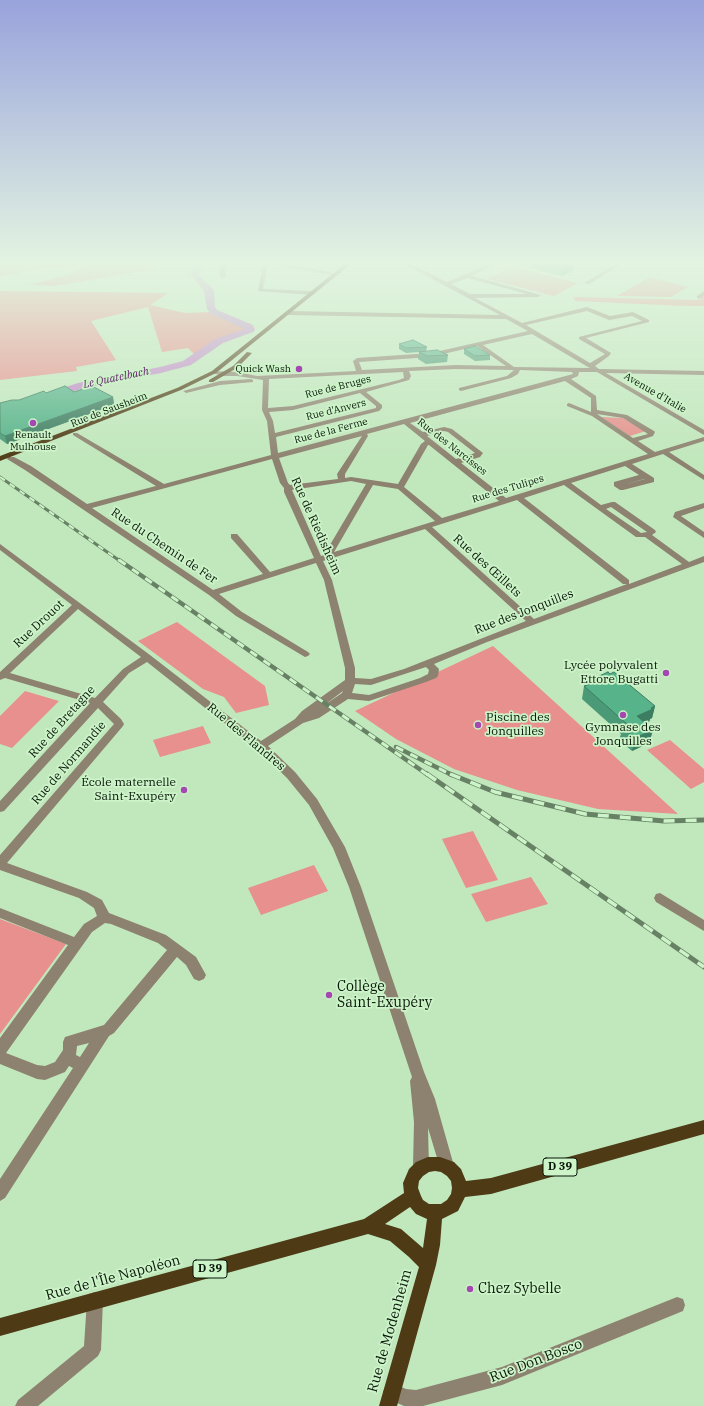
<!DOCTYPE html>
<meta charset="utf-8">
<style>
body{margin:0}
canvas{display:block;background:#c1e7bc}
</style>
<canvas width="704" height="1406"></canvas>
<script>
const ctx = document.querySelector('canvas').getContext('2d');
ctx.lineJoin = 'round';
function paint(path, color) { ctx.fillStyle = color; ctx.fill(path, 'evenodd'); }
const shape = rows => new Path2D(rows.map(r => 'M' + r).join(''));
function trace(path, color, width, dash) { ctx.strokeStyle = color; ctx.lineWidth = width; ctx.lineCap = dash ? 'butt' : 'round'; ctx.setLineDash(dash || []); ctx.stroke(path); }
function drawText(font, color, halo, rows, align = 'center') {
  ctx.font = font + ' "IBM Plex Serif",serif'; ctx.lineWidth = 3.5; ctx.setLineDash([]); ctx.textBaseline = 'middle'; ctx.strokeStyle = halo; ctx.fillStyle = color; for (const [text, x, y, turn = 0] of rows) {
    ctx.save(); ctx.translate(x, y); ctx.rotate((+turn || 0) * Math.PI / 180); ctx.textAlign = isNaN(turn) ? turn : align; if (halo) ctx.strokeText(text, 0, 0); ctx.fillText(text, 0, 0); ctx.restore();
  }
}
paint(shape([
 [0,264,155,264,155,269,54,286,29,285,70,274,86,265,27,271,0,277],
 [513,267,578,283,554,296,487,279],
 [650,277,688,287,671,297,617,296],
 [0,291,168,293,150,305,185,313,210,312,246,327,245,332,217,340,197,357,188,348,162,352,148,307,91,321,116,360,76,367,77,371,0,380],
 [704,296,704,306,686,306,575,301,573,297,697,300],
 [601,417,623,418,646,431,630,436],
 [177,622,265,686,269,705,236,713,224,697,203,689,138,641],
 [493,646,678,814,598,809,517,790,454,769,396,739,355,711],
 [25,691,59,701,12,748,0,744,0,716],
 [203,726,211,743,160,757,153,740],
 [670,740,704,769,704,782,691,789,647,750],
 [473,831,498,880,466,888,442,839],
 [314,865,328,891,261,915,248,888],
 [531,877,548,904,486,922,471,894],
 [0,919,66,944,0,1034]
]), '#e7908d');
paint(shape([
 [195,264,204,264,200,269,199,275,214,290,215,307,217,310,253,325,255,330,253,332,223,343,191,365,161,373,84,388,48,399,44,398,42,396,44,394,78,383,160,367,183,361,215,339,245,329,211,314,207,309,204,291,191,275,192,268,195,264]
]), '#c28aca');
paint(shape([
 [223,264,228,264,225,268,226,276,223,278,220,276,219,268,223,264],
 [263,264,268,264,263,289,312,291,315,293,312,295,258,291,263,264],
 [273,264,286,264,340,274,337,276,273,264],
 [404,264,411,264,447,282,488,264,495,264,472,276,541,295,538,297,475,298,522,323,587,307,610,316,633,312,649,320,649,322,586,338,611,353,609,356,595,366,599,369,704,371,704,375,606,373,704,430,704,435,597,372,579,372,578,376,571,379,596,396,597,410,627,415,654,431,655,432,653,436,638,441,655,452,704,437,704,441,669,452,704,475,704,480,663,454,632,464,654,478,654,482,623,490,620,490,614,486,614,482,639,475,625,466,571,483,601,505,612,502,615,502,655,530,656,532,652,535,689,562,704,556,704,562,487,642,434,664,439,669,438,676,436,678,426,682,369,701,348,699,319,718,303,723,268,746,295,772,317,799,345,847,361,887,424,1072,435,1099,454,1166,451,1171,446,1174,441,1171,428,1128,429,1167,426,1172,421,1175,416,1172,413,1167,414,1122,410,1081,412,1077,349,887,333,848,309,805,287,778,257,749,147,662,129,673,103,702,121,719,124,724,123,726,7,863,87,892,102,900,109,913,166,935,196,957,206,975,204,979,199,981,194,979,186,965,177,957,114,1033,109,1036,5,1198,0,1201,0,1179,73,1068,69,1066,65,1072,45,1080,37,1079,0,1064,0,1038,68,945,0,918,0,908,74,937,84,924,97,916,94,908,79,898,0,870,0,855,114,724,98,708,4,811,0,812,0,801,90,703,5,678,0,680,0,672,72,605,0,550,0,544,150,655,261,741,295,719,302,711,345,680,345,668,324,580,316,563,219,594,242,612,308,652,310,654,308,656,305,657,236,616,209,595,25,470,7,459,8,457,14,457,31,466,87,504,156,486,73,435,73,433,77,433,164,484,271,455,267,421,262,410,263,380,237,376,223,376,212,373,212,371,237,372,257,376,356,371,353,361,357,358,431,353,528,331,506,319,288,315,285,313,288,311,500,315,404,264],
 [468,278,527,294,470,294,451,284,468,278],
 [587,311,609,320,632,316,642,321,579,337,579,339,605,354,590,363,526,325,587,311],
 [532,334,588,367,590,368,514,367,483,345,532,334],
 [477,346,506,366,456,365,362,370,359,362,431,357,477,346],
 [456,369,514,370,507,376,459,388,459,390,461,391,511,378,518,374,520,370,572,372,573,374,278,453,276,437,379,411,382,408,382,405,366,392,409,380,411,376,409,371,456,369],
 [403,372,404,378,399,380,293,406,268,408,269,379,403,372],
 [565,381,591,398,591,412,569,403,567,404,567,406,592,416,648,454,506,498,461,463,480,457,483,453,452,429,444,427,423,432,410,423,565,381],
 [360,393,376,406,376,408,275,433,273,421,269,412,293,410,360,393],
 [597,414,623,418,648,434,633,438,597,414],
 [404,424,425,441,421,444,398,484,351,477,345,478,345,474,368,436,367,434,404,424],
 [444,431,448,432,475,453,456,459,427,436,444,431],
 [362,436,337,474,338,479,290,485,288,483,279,458,362,436],
 [428,445,429,445,499,501,442,518,404,487,428,445],
 [272,459,280,483,284,488,284,492,314,558,270,572,237,534,231,534,231,538,263,574,213,590,92,508,272,459],
 [644,479,645,479,623,485,644,479],
 [351,481,366,484,324,555,321,556,292,490,351,481],
 [373,485,398,489,435,521,334,552,373,485],
 [564,485,636,537,645,537,682,564,629,584,629,580,524,498,564,485],
 [517,500,623,584,627,584,534,619,432,527,517,500],
 [611,507,647,532,641,533,606,509,611,507],
 [425,529,526,621,404,669,371,679,355,678,355,668,332,580,323,561,425,529],
 [78,609,141,657,123,669,95,698,10,673,78,609],
 [426,667,429,670,428,674,420,678,369,695,352,693,355,684,371,685,426,667],
 [343,691,342,693,323,706,343,691],
 [105,923,111,924,158,943,167,950,104,1025,65,1037,63,1042,63,1050,55,1062,45,1066,37,1065,6,1053,92,932,105,923],
 [89,1043,80,1057,76,1055,77,1046,89,1043],
 [616,264,622,264,589,284,584,283,616,264],
 [704,291,704,296,701,298,697,298,697,296,704,291],
 [251,379,253,380,253,382,220,385,186,393,183,391,220,381,251,379],
 [704,503,704,508,681,516,704,532,704,538,673,517,675,512,704,503],
 [660,893,704,920,704,931,656,902,654,898,656,894,660,893],
 [95,1292,101,1294,103,1300,101,1350,98,1356,38,1406,15,1406,18,1400,84,1346,87,1300,89,1294,95,1292],
 [677,1297,683,1299,685,1305,683,1311,502,1385,423,1406,404,1406,386,1398,383,1392,386,1386,392,1383,406,1389,416,1390,502,1367,677,1297]
]), '#8d826f');
paint(shape([
 [345,264,351,264,216,373,181,390,0,461,0,456,177,388,212,371,345,264],
 [247,352,252,353,237,368,213,382,209,382,209,380,233,366,247,352],
 [704,1120,704,1134,491,1194,465,1197,458,1211,442,1219,440,1245,436,1265,397,1406,379,1406,419,1267,409,1257,390,1241,368,1234,0,1336,0,1318,364,1219,404,1193,403,1183,409,1169,416,1162,428,1157,440,1157,454,1162,461,1169,466,1181,491,1178,704,1120],
 [435,1171,441,1172,447,1176,451,1181,452,1188,451,1194,447,1200,441,1204,429,1204,423,1200,421,1196,418,1188,419,1181,423,1176,429,1172,435,1171],
 [410,1207,416,1214,427,1219,423,1248,401,1229,385,1224,410,1207]
]), '#4e3b15');
const railFar2 = shape([
 [0,477,120,561]
]);
const railFar1 = shape([
 [119,560,428,775],
 [396,747,452,775]
]);
const rail = shape([
 [427,774,704,967],
 [450,774,495,792,585,814,664,821,704,820]
]);
trace(railFar2, '#678164', 3);
trace(railFar1, '#678164', 4.5);
trace(rail, '#678164', 5);
trace(railFar2, '#cdf4c9', 2, [6]);
trace(railFar1, '#cdf4c9', 3, [8]);
trace(rail, '#cdf4c9', 3.5, [11]);
paint(shape([
 [532,264,574,264,574,270,562,276,531,268],
 [399,344,427,347,426,351,448,355,447,362,426,364,418,359,419,352,406,353,399,349],
 [464,349,490,355,490,360,475,361,464,354],
 [74,392,113,397,114,405,7,444,0,439,0,403,19,400],
 [595,678,655,706,652,718,650,719,649,722,645,724,653,730,649,743,632,751,619,740,621,734,582,699,584,686,591,683,592,681,595,680]
]), '#4b9a77');
paint(shape([
 [569,264,574,264,574,270,562,276,563,267],
 [113,397,114,405,7,444,5,436],
 [655,706,652,718,650,719,649,722,633,729,637,716],
 [653,730,649,743,632,751,635,738]
]), '#3d7d61');
const building = shape([
 [552,264,569,264,563,267,552,264],
 [413,340,427,347,406,348,399,344,413,340],
 [475,346,490,355,475,356,464,349,475,346],
 [437,350,448,355,427,356,419,352,437,350],
 [65,386,74,392,92,386,113,397,5,436,0,433,0,403,12,400,19,400,44,391,46,393,65,386],
 [608,672,610,674,614,672,655,706,651,708,653,709,637,716,653,730,635,738,623,727,628,725,584,686,593,683,592,681,597,679,595,678,608,672]
]);
paint(building, '#57b38a');
trace(building, '#3d7d61', 1);
const sky = ctx.createLinearGradient(0, 0, 0, 461);
sky.addColorStop(0, '#99a3dc');
sky.addColorStop(0.57, '#e3f4e1');
sky.addColorStop(1, '#e3f4e100');
ctx.fillStyle = sky;
ctx.fillRect(0, 0, 704, 461);
for (const [x, y, r, color] of [
 [299,369,4,"#a447b1"],
 [33,423,4,"#a447b1"],
 [666,673,4,"#a447b1"],
 [623,715,4,"#a447b1"],
 [478,725,4,"#a447b1"],
 [184,790,4,"#a447b1"],
 [329,995,4,"#a447b1"],
 [470,1289,4,"#a447b1"]
]) { const dot = new Path2D(); dot.arc(x, y, r, 0, 2 * Math.PI); ctx.fillStyle = color; ctx.fill(dot); trace(dot, '#cdf4c9', 1.5); }
drawText('10px', '#091708', '#cdf4c9', [
 ["Quick Wash",291,369],
 ["Renault",33,435,"center"],
 ["Mulhouse",33,447,"center"]
], 'right');
drawText('10px', '#091708', '#cdf4c9', [
 ["Rue de Bruges",338,387,-14],
 ["Avenue d'Italie",655,393,30],
 ["Rue de Sausheim",109,410,-21],
 ["Rue d'Anvers",336,410,-14],
 ["Rue de la Ferme",331,431,-15],
 ["Rue des Narcisses",452,447,38],
 ["Rue des Tulipes",508,489,-17]
]);
drawText('italic 11px', '#64216e', '#cdf4c9', [
 ["Le Quatelbach",116,378,-12]
]);
for (const [x, y, w] of [
 [560,1167,34],
 [210,1269,34]
]) { const box = new Path2D(); box.roundRect(x - w / 2, y - 9, w, 18, 3); ctx.fillStyle = '#cdf4c9'; ctx.fill(box); trace(box, '#091708', 1); }
drawText('bold 11px', '#091708', null, [
 ["D 39",560,1167],
 ["D 39",210,1269]
]);
drawText('12px', '#091708', '#cdf4c9', [
 ["Rue de Riedisheim",316,526,66],
 ["Rue du Chemin de Fer",164,546,34],
 ["Rue des Œillets",487,566,42],
 ["Rue des Jonquilles",524,612,-21],
 ["Rue Drouot",39,624,-43],
 ["Rue de Bretagne",62,722,-48],
 ["Rue des Flandres",246,737,40],
 ["Rue de Normandie",69,763,-49]
]);
drawText('12px', '#091708', '#cdf4c9', [
 ["Lycée polyvalent",658,666],
 ["Ettore Bugatti",658,680],
 ["Piscine des",486,718,"left"],
 ["Jonquilles",486,732,"left"],
 ["Gymnase des",623,728,"center"],
 ["Jonquilles",623,742,"center"],
 ["École maternelle",176,783],
 ["Saint-Exupéry",176,797]
], 'right');
drawText('14px', '#091708', '#cdf4c9', [
 ["Collège",337,987],
 ["Saint-Exupéry",337,1003],
 ["Chez Sybelle",478,1289]
], 'left');
drawText('14px', '#091708', '#cdf4c9', [
 ["Rue de l'Île Napoléon",113,1278,-15],
 ["Rue de Modenheim",390,1331,-74],
 ["Rue Don Bosco",536,1361,-21]
]);
</script>
